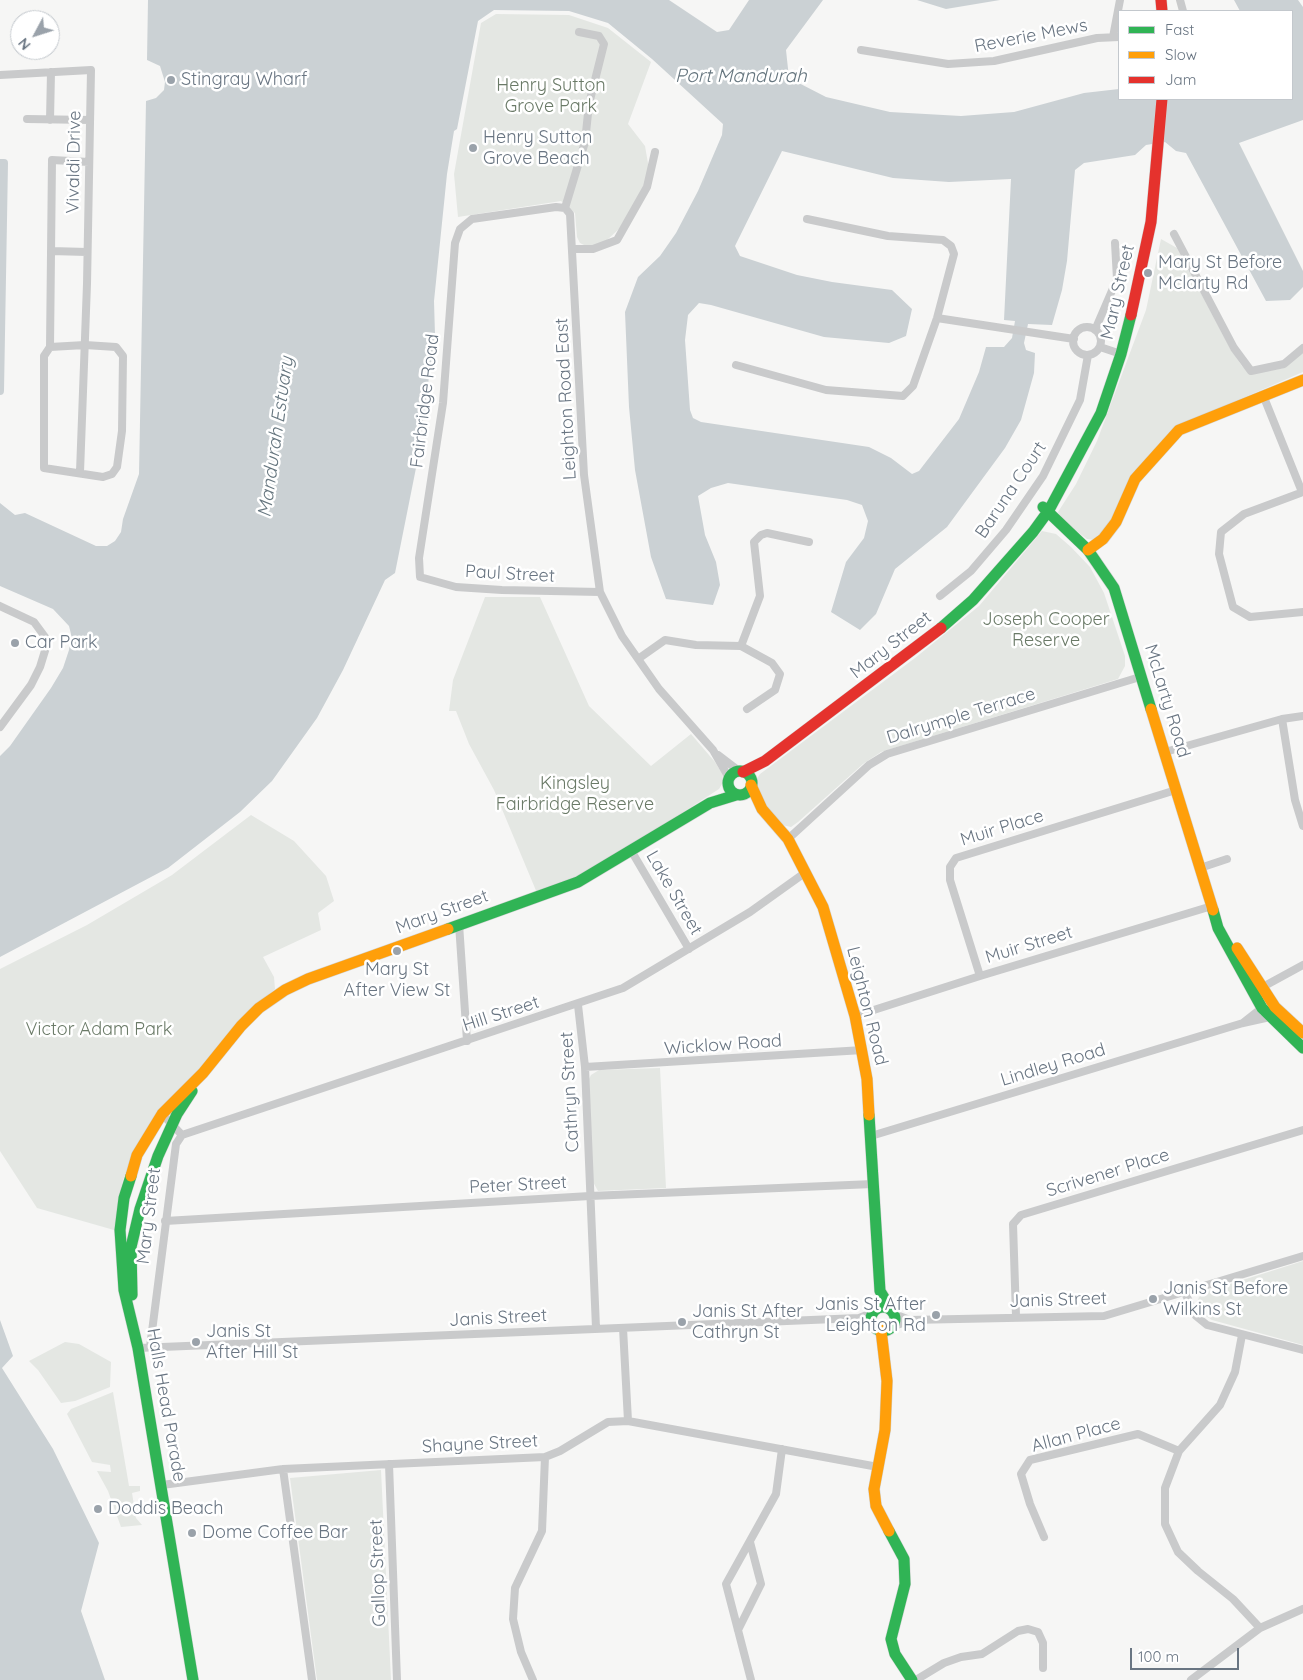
<!DOCTYPE html>
<style>
body{margin:0}
#map{position:relative;width:1303px;height:1680px;overflow:hidden;background:#f6f6f5;font-family:Quicksand,sans-serif}
canvas{display:block}
.legend{position:absolute;left:1118px;top:10px;width:175px;height:90px;box-sizing:border-box;background:#fff;border:1px solid #c3c8cd;margin:0;padding:6px 9px;list-style:none;font-size:15px;color:#697582}
.legend li{display:flex;align-items:center;gap:10px;height:25px}
.legend b{width:25px;border:1px solid #c3c8cd}
.north{position:absolute;left:10px;top:10px;width:50px;height:50px;box-sizing:border-box;background:#fff;border:1px solid #c3c8cd;border-radius:50%;rotate:230deg;font-size:14px;font-weight:700;line-height:20px;text-align:center;color:#697582}
.north::after{content:'';display:block;margin:auto;width:18px;height:22px;background:#9aa2aa;clip-path:polygon(50% 0,100% 100%,50% 72%,0 100%)}
.scale{position:absolute;left:1130px;top:1648px;width:109px;height:22px;box-sizing:border-box;border:2px solid #697582;border-top:0;padding-left:6px;font-size:15px;line-height:18px;white-space:nowrap;color:#697582;-webkit-text-stroke:4px #fff;paint-order:stroke}
</style>
<div id="map">
<canvas width="1303" height="1680"></canvas>
<ul class="legend">
<li><b style="height:6px;background:#30b455"></b>Fast</li>
<li><b style="height:6px;background:#ff9f0a"></b>Slow</li>
<li><b style="height:6px;background:#e5322d"></b>Jam</li>
</ul>
<div class="north">N</div>
<div class="scale">100 m</div>
</div>
<script>
const ctx = document.querySelector('canvas').getContext('2d');
ctx.lineJoin = 'round';
function paint(path, color) { ctx.fillStyle = color; ctx.fill(path, 'evenodd'); }
const shape = rows => new Path2D(rows.map(r => 'M' + r).join(''));
function trace(path, color, width, dash) { ctx.strokeStyle = color; ctx.lineWidth = width; ctx.lineCap = dash ? 'butt' : 'round'; ctx.setLineDash(dash || []); ctx.stroke(path); }
function drawText(font, color, halo, rows, align = 'center') {
  ctx.font = font + ' Quicksand,sans-serif'; ctx.lineWidth = 5; ctx.setLineDash([]); ctx.textBaseline = 'middle'; ctx.strokeStyle = halo; ctx.fillStyle = color; for (const [text, x, y, turn = 0] of rows) {
    ctx.save(); ctx.translate(x, y); ctx.rotate((+turn || 0) * Math.PI / 180); ctx.textAlign = isNaN(turn) ? turn : align; if (halo) ctx.strokeText(text, 0, 0); ctx.fillText(text, 0, 0); ctx.restore();
  }
}
paint(shape([
 [496,14,569,15,608,28,651,62,628,124,645,146,649,169,642,191,619,229,607,240,595,245,586,246,580,243,577,237,575,213,561,201,458,217,454,174,481,23],
 [1161,239,1177,248,1231,350,1242,366,1252,374,1283,368,1303,351,1303,372,1178,426,1137,469,1103,535,1095,540,1087,539,1061,519,1058,512,1076,484,1097,441,1146,310],
 [1042,531,1056,534,1071,547,1090,567,1104,593,1125,656,1125,666,1118,679,881,752,863,764,798,822,791,827,782,825,757,797,754,783,760,774,915,658,979,606],
 [485,597,540,597,589,706,651,766,691,734,715,762,723,775,722,784,719,789,592,871,537,893,494,790,469,744,456,711,449,711,453,680],
 [251,815,294,841,326,876,334,901,318,913,321,930,263,957,274,977,275,989,240,1020,134,1154,123,1180,114,1230,37,1208,0,1151,0,969,87,925,172,875],
 [660,1068,666,1188,598,1191,593,1182,589,1079,591,1075,599,1070],
 [1303,1261,1303,1345,1212,1320,1203,1314,1197,1303,1199,1297,1208,1291],
 [65,1342,79,1344,111,1362,110,1387,75,1401,61,1403,38,1370,29,1361],
 [113,1392,129,1486,140,1486,140,1491,132,1493,136,1518,142,1525,121,1527,108,1491,97,1471,111,1472,110,1465,92,1462,67,1414,71,1409],
 [381,1470,391,1680,317,1680,290,1478]
]), '#e4e7e3');
paint(shape([
 [148,0,669,0,717,32,729,30,749,0,823,0,786,50,789,78,826,97,890,112,961,116,1014,112,1084,93,1119,89,1119,99,1292,99,1292,11,1240,11,1234,0,1298,0,1303,7,1303,120,1239,143,1303,271,1303,287,1290,300,1266,301,1186,153,1176,151,1165,142,1146,145,1135,155,1084,163,1075,170,1067,261,1062,290,1052,325,1028,324,1024,343,1026,350,1035,353,1034,373,1021,420,1005,448,947,527,895,569,876,614,860,630,831,612,846,562,864,538,868,521,862,505,847,500,728,483,711,488,698,496,705,535,716,562,720,585,713,605,666,599,651,557,635,470,629,407,625,312,638,277,660,256,676,233,698,191,722,135,723,124,652,59,608,23,569,11,494,10,478,21,457,129,454,131,447,174,434,301,435,335,416,468,395,573,385,580,343,670,317,718,272,781,240,812,168,868,0,957,0,756,10,746,51,688,63,668,69,650,71,634,69,626,53,609,0,586,0,503,15,515,25,513,96,546,107,546,115,541,121,532,123,519,139,474,146,101,156,98,164,90,165,82,160,66,147,60],
 [782,151,893,178,949,182,1011,179,1004,320,1015,321,1012,338,1004,347,986,347,979,372,959,419,919,471,912,474,891,458,869,447,701,422,693,418,690,410,685,340,688,315,699,303,711,305,824,337,889,343,906,336,912,309,892,290,832,282,797,275,740,256,735,246],
 [917,0,1000,0,946,9],
 [0,1320,13,1356,2,1368,53,1449,99,1543,81,1611,105,1680,0,1680]
]), '#cbd1d4');
trace(shape([
 [0,163,4,163,0,391]
]), '#cbd1d4', 8);
const fast = shape([
 [1043,507,1088,550,1114,588,1151,709],
 [941,628,973,600,1033,532,1049,510,1101,413,1121,354,1131,315],
 '728 783a12 12 0 1 1 24 0a12 12 0 1 1-24 0Z',
 [1213,910,1218,928,1262,1008,1303,1048],
 [448,929,578,882,710,803,736,795],
 [869,1115,880,1291,891,1309],
 [131,1176,124,1198,120,1230,124,1290,138,1348,193,1680],
 [132,1295,131,1247,140,1209,158,1156,177,1114,192,1091],
 '871 1319a12 12 0 1 1 24 0a12 12 0 1 1-24 0Z',
 [889,1531,904,1559,905,1584,891,1639,895,1654,912,1680]
]);
const slow = shape([
 [1088,550,1103,539,1116,522,1135,479,1179,430,1303,380],
 [1151,709,1213,910],
 [751,785,762,809,788,839,823,907,855,1016,867,1079,869,1115],
 [1237,948,1275,1007,1303,1033],
 [131,1176,137,1155,162,1114,203,1073,241,1026,259,1008,285,990,308,979,448,929],
 [881,1330,887,1381,885,1430,874,1489,876,1506,889,1531]
]);
const jam = shape([
 [1161,0,1162,11],
 [1131,315,1151,222,1162,99],
 [743,772,765,761,941,628]
]);
trace(fast, '#d2d3d3', 12);
trace(slow, '#d2d3d3', 12);
trace(jam, '#d2d3d3', 12);
trace(shape([
 [1180,0,1183,11],
 [1113,37,1120,0],
 [861,50,948,64,994,61,1097,38,1119,37],
 [0,75,91,70,87,284,80,472],
 [27,119,90,120],
 [50,120,51,72],
 [565,208,556,207,472,219,460,229,455,243,443,403,419,558,420,577,456,587,502,590,600,592],
 [565,208,570,214,584,475,600,592,622,636,659,689,713,750,729,778],
 [565,208,585,142,589,104,604,44,599,36,579,32],
 [1174,234,1234,348,1251,371,1284,364,1303,348],
 [573,249,593,249,617,240,647,187,655,152],
 [51,251,87,252],
 [937,318,1074,339],
 '1073 341a14 14 0 1 1 28 0a14 14 0 1 1-28 0Z',
 [1095,330,1117,279,1115,243],
 [85,345,116,347,123,356,122,431,117,467,112,474,103,477,44,468,44,356,50,347,85,345],
 [50,347,52,160,89,162],
 [1100,347,1121,354],
 [736,365,826,390,903,396,913,386,937,318,954,254,951,246,943,240,888,236,807,219],
 [1263,395,1302,492],
 [1303,492,1244,514,1221,532,1219,554,1233,607,1250,617,1303,612],
 [940,596,971,571,1006,530,1043,476,1080,400,1088,355],
 [0,606,34,622,48,641,40,667,31,685,0,727],
 [741,646,760,596,754,542,761,535,767,533,809,542],
 [638,659,665,640,696,645,741,646,772,663,780,674,775,690,747,709],
 [1282,719,1295,800,1303,826],
 [1165,752,1282,719,1303,716],
 [718,755,739,771],
 [788,839,869,765,887,754,1140,677],
 [632,852,689,949],
 [1200,868,1227,859],
 [459,924,467,1041],
 [980,976,950,880,950,867,956,858,1176,790],
 [1259,989,1303,965],
 [578,1005,585,1067,596,1328],
 [855,1016,980,976,1212,906],
 [1243,1023,1262,1008],
 [585,1067,863,1050],
 [182,1135,623,988,750,912,806,872],
 [871,1136,1243,1023,1270,1017],
 [165,1221,590,1196,873,1184],
 [1185,1293,1196,1316,1207,1325,1303,1350],
 [894,1314,910,1320],
 [1016,1316,1013,1224,1021,1215,1303,1130],
 [859,1318,872,1322],
 [892,1327,910,1320,1104,1316,1303,1256],
 [623,1328,628,1421],
 [1242,1335,1235,1372,1220,1405,1179,1451,1165,1488,1165,1524,1178,1552,1198,1571,1233,1599,1260,1628],
 [150,1347,176,1144,182,1135,162,1114],
 [138,1348,859,1318,872,1313],
 [389,1464,397,1680],
 [283,1469,312,1680],
 [162,1485,283,1469,545,1457,560,1451,608,1422,628,1421,878,1467],
 [1044,1537,1030,1504,1021,1474,1030,1460,1138,1434,1179,1451],
 [738,1630,761,1584,750,1542],
 [533,1680,521,1652,513,1619,515,1588,542,1531,545,1457],
 [751,1680,726,1584,776,1494,782,1449],
 [916,1680,944,1663,961,1657,982,1654,1018,1631,1028,1629,1038,1632,1043,1643,1043,1668],
 [1191,1680,1260,1628,1303,1609]
]), '#c9cacb', 8);
trace(fast, '#30b455', 11);
trace(slow, '#ff9f0a', 11);
trace(jam, '#e5322d', 11);
for (const [x, y, r, color] of [
 [171,80,5,"#9aa2aa"],
 [473,148,5,"#9aa2aa"],
 [1148,273,5,"#9aa2aa"],
 [15,643,5,"#9aa2aa"],
 [397,951,5,"#9aa2aa"],
 [1153,1299,5,"#9aa2aa"],
 [936,1315,5,"#9aa2aa"],
 [682,1322,5,"#9aa2aa"],
 [196,1342,5,"#9aa2aa"],
 [98,1509,5,"#9aa2aa"],
 [192,1533,5,"#9aa2aa"]
]) { const dot = new Path2D(); dot.arc(x, y, r, 0, 2 * Math.PI); ctx.fillStyle = color; ctx.fill(dot); trace(dot, '#fff', 2); }
drawText('18px', '#697582', '#fff', [
 ["Reverie Mews",1031,36,-11],
 ["Vivaldi Drive",74,162,-89],
 ["Mary Street",1118,292,-77],
 ["Leighton Road East",566,399,-93],
 ["Fairbridge Road",425,401,-83],
 ["Baruna Court",1011,490,-56],
 ["Paul Street",510,574,3],
 ["Mary Street",891,645,-38],
 ["McLarty Road",1167,701,73],
 ["Dalrymple Terrace",961,716,-17],
 ["Muir Place",1002,828,-17],
 ["Lake Street",674,893,60],
 ["Mary Street",442,912,-20],
 ["Muir Street",1029,945,-17],
 ["Leighton Road",867,1006,76],
 ["Hill Street",501,1014,-18],
 ["Wicklow Road",723,1045,-4],
 ["Lindley Road",1053,1065,-17],
 ["Cathryn Street",570,1092,-93],
 ["Scrivener Place",1108,1173,-17],
 ["Peter Street",518,1185,-3],
 ["Mary Street",149,1216,-83],
 ["Janis Street",1058,1300,-2],
 ["Janis Street",498,1318,-3],
 ["Halls Head Parade",166,1405,80],
 ["Allan Place",1076,1435,-15],
 ["Shayne Street",480,1444,-3],
 ["Gallop Street",378,1573,-92]
]);
drawText('18px', '#697582', '#fff', [
 ["Stingray Wharf",181,80],
 ["Henry Sutton",483,138],
 ["Grove Beach",483,159],
 ["Mary St Before",1158,263],
 ["Mclarty Rd",1158,284],
 ["Car Park",25,643],
 ["Mary St",397,970,"center"],
 ["After View St",397,991,"center"],
 ["Janis St Before",1163,1289],
 ["Wilkins St",1163,1310],
 ["Janis St After",926,1305,"right"],
 ["Leighton Rd",926,1326,"right"],
 ["Janis St After",692,1312],
 ["Cathryn St",692,1333],
 ["Janis St",206,1332],
 ["After Hill St",206,1353],
 ["Doddis Beach",108,1509],
 ["Dome Coffee Bar",202,1533]
], 'left');
drawText('18px', '#6a7a67', '#fff', [
 ["Henry Sutton",551,86],
 ["Grove Park",551,107],
 ["Joseph Cooper",1046,620],
 ["Reserve",1046,641],
 ["Kingsley",575,784],
 ["Fairbridge Reserve",575,805],
 ["Victor Adam Park",99,1030]
]);
drawText('italic 19px', '#65757e', '#fff', [
 ["Port Mandurah",741,76],
 ["Mandurah Estuary",276,437,-82]
]);
</script>
